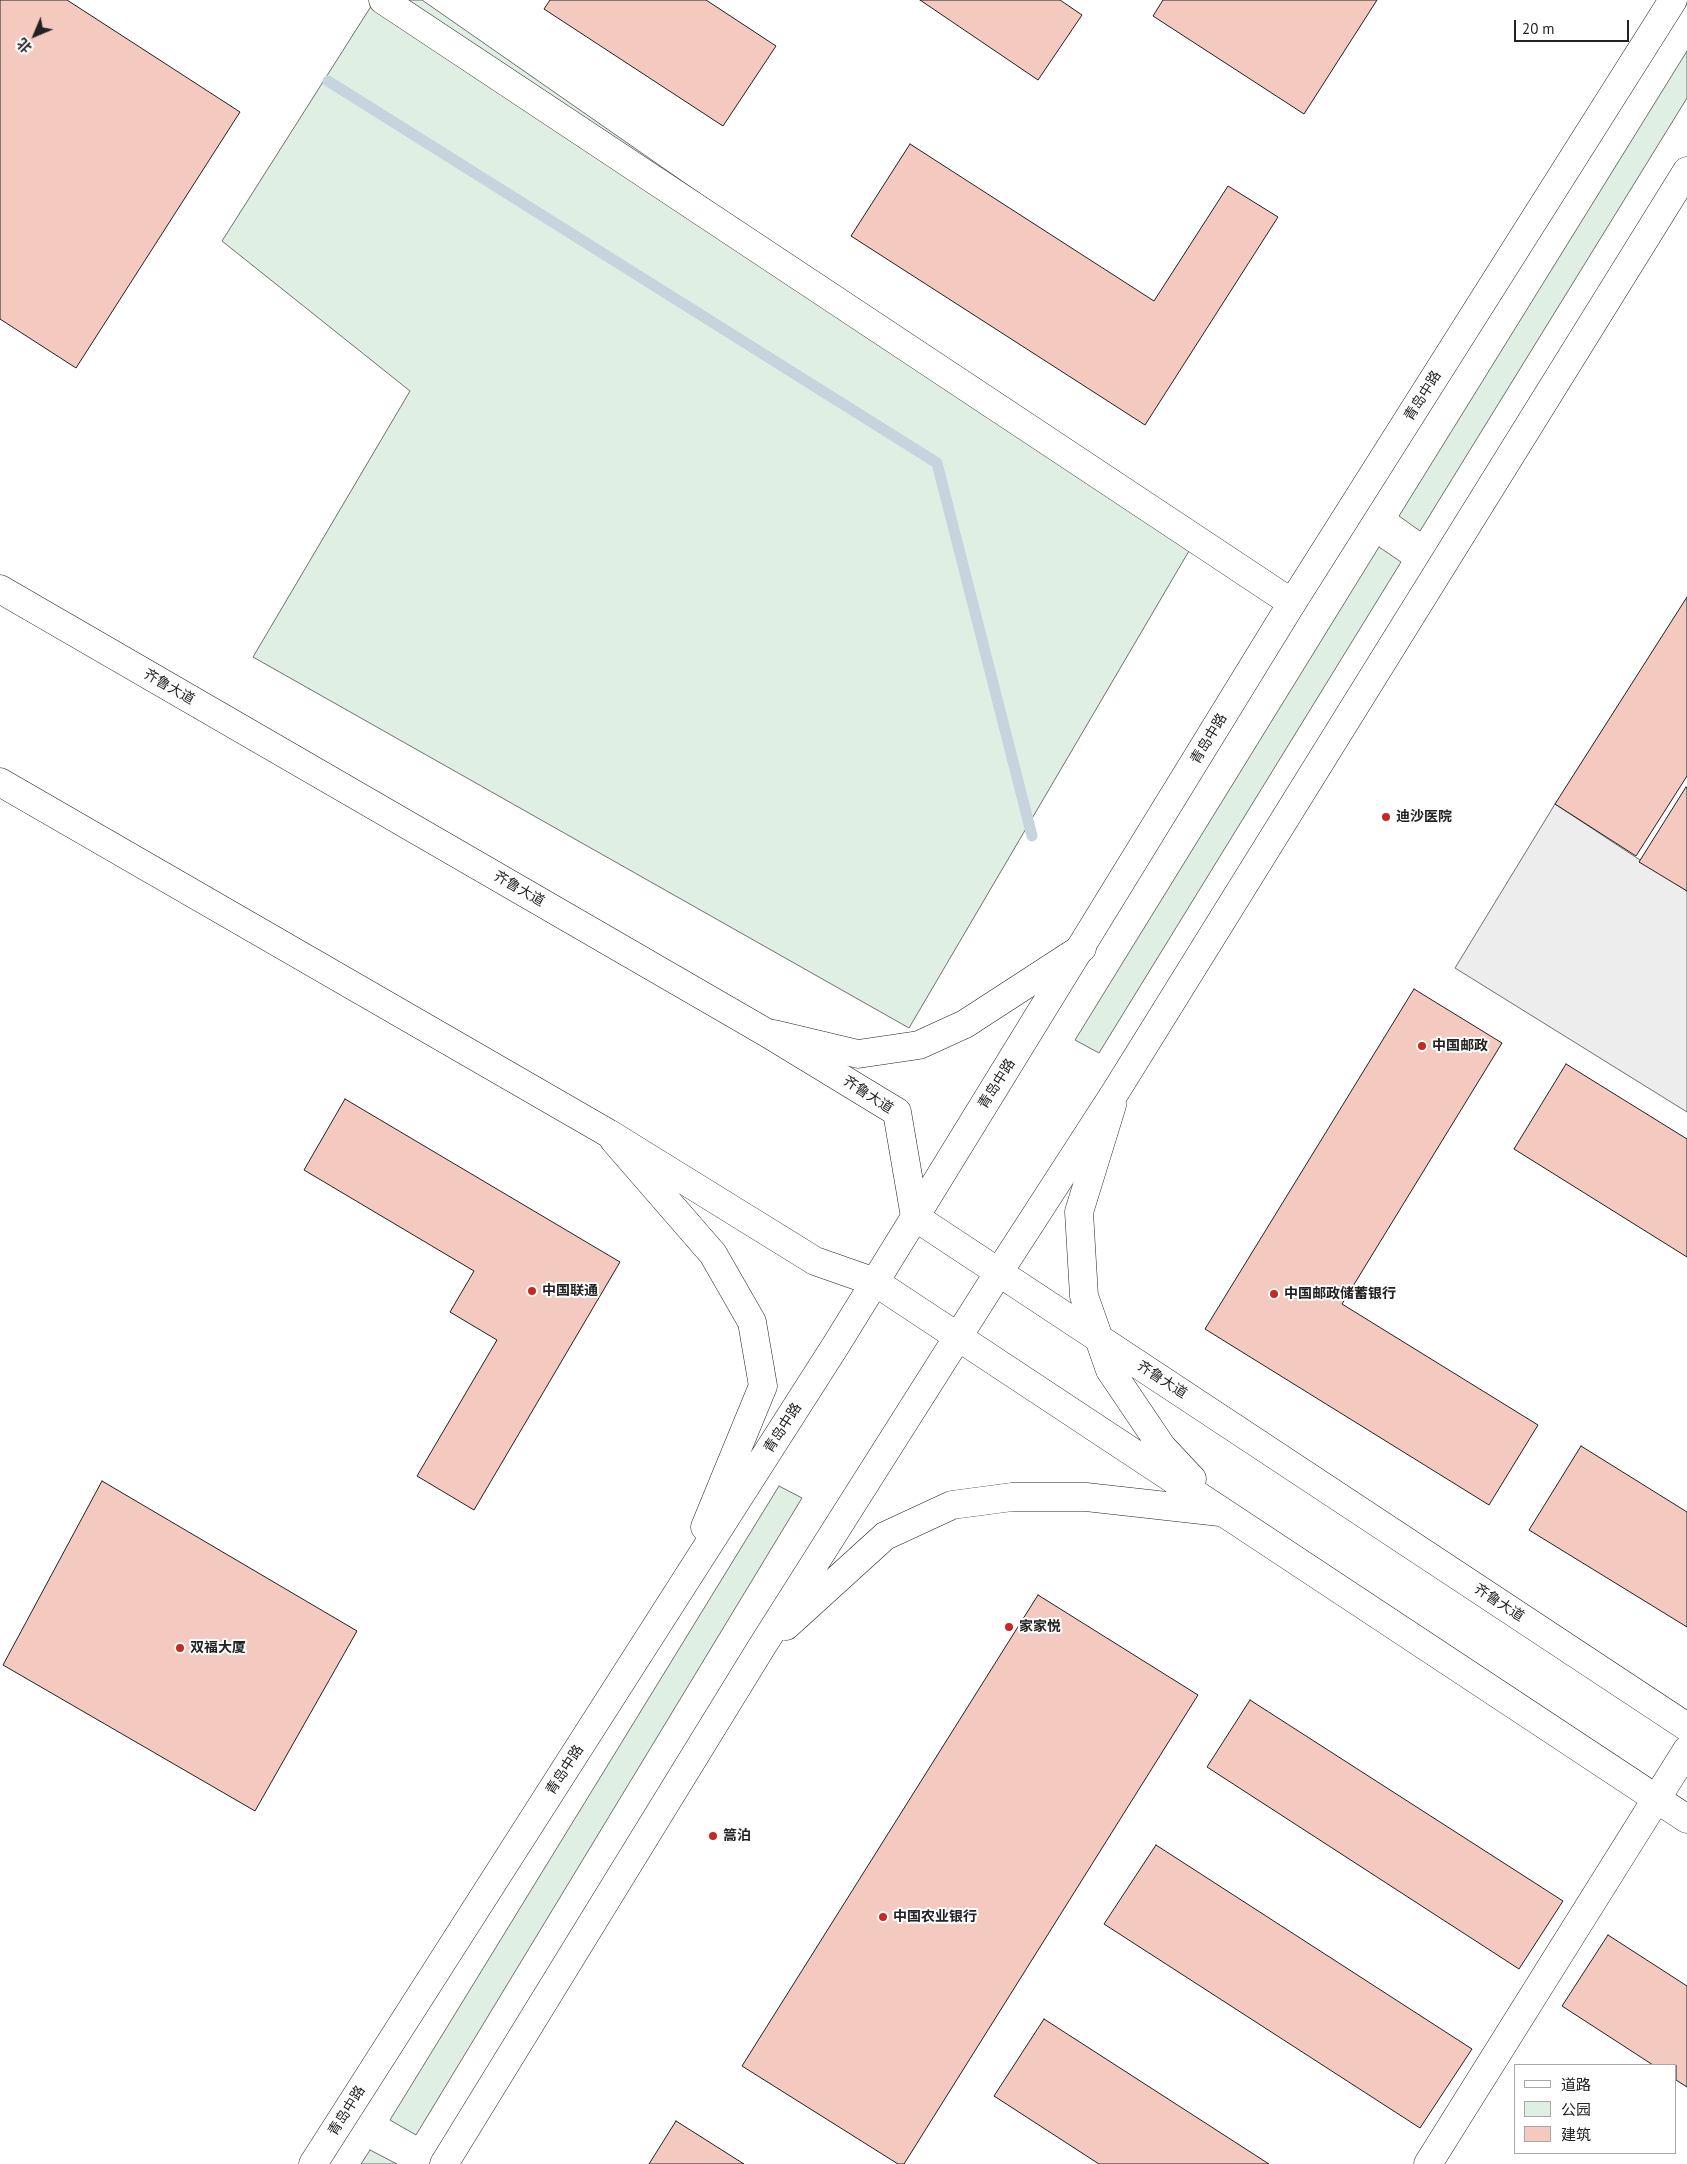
<!DOCTYPE html>
<meta charset="utf-8">
<style>
body{margin:0}
#map{position:relative;width:1687px;height:2164px;overflow:hidden;background:#fff;font-family:"PT Sans","Noto Sans SC",sans-serif}
canvas{display:block}
.legend{position:absolute;left:1514px;top:2064px;width:162px;height:90px;box-sizing:border-box;background:#fff;border:1px solid #a7a7a7;margin:0;padding:6px 9px;list-style:none;font-size:15px;color:#222}
.legend li{display:flex;align-items:center;gap:10px;height:25px}
.legend b{width:25px;border:1px solid #a7a7a7}
.north{position:absolute;left:10px;top:10px;width:50px;height:50px;-webkit-text-stroke:4px #fff;paint-order:stroke;rotate:225deg;font-size:14px;font-weight:700;line-height:20px;text-align:center;color:#222}
.north::after{content:'';display:block;margin:auto;width:18px;height:22px;background:#222;clip-path:polygon(50% 0,100% 100%,50% 72%,0 100%)}
.scale{position:absolute;left:1514px;top:20px;width:115px;height:22px;box-sizing:border-box;border:2px solid #222;border-top:0;padding-left:6px;font-size:15px;line-height:18px;white-space:nowrap;color:#222;-webkit-text-stroke:4px #fff;paint-order:stroke}
</style>
<div id="map">
<canvas width="1687" height="2164"></canvas>
<ul class="legend">
<li><b style="height:6px;background:#fff"></b>道路</li>
<li><b style="height:14px;background:#e0efe3"></b>公园</li>
<li><b style="height:14px;background:#f3c9c0"></b>建筑</li>
</ul>
<div class="north">北</div>
<div class="scale">20 m</div>
</div>
<script>
const ctx = document.querySelector('canvas').getContext('2d');
ctx.lineJoin = 'round';
function paint(path, color) { ctx.fillStyle = color; ctx.fill(path, 'evenodd'); }
const shape = rows => new Path2D(rows.map(r => 'M' + r).join(''));
function trace(path, color, width, dash) { ctx.strokeStyle = color; ctx.lineWidth = width; ctx.lineCap = dash ? 'butt' : 'round'; ctx.setLineDash(dash || []); ctx.stroke(path); }
function drawText(font, color, halo, rows, align = 'center') {
  ctx.font = font + ' "PT Sans","Noto Sans SC",sans-serif'; ctx.lineWidth = 4; ctx.setLineDash([]); ctx.textBaseline = 'middle'; ctx.strokeStyle = halo; ctx.fillStyle = color; for (const [text, x, y, turn = 0] of rows) {
    ctx.save(); ctx.translate(x, y); ctx.rotate((+turn || 0) * Math.PI / 180); ctx.textAlign = isNaN(turn) ? turn : align; if (halo) ctx.strokeText(text, 0, 0); ctx.fillText(text, 0, 0); ctx.restore();
  }
}
const green = shape([
 [375,0,422,0,1196,539,909,1028,253,657,410,391,222,241,375,0],
 [1687,51,1687,98,1420,531,1399,516,1687,51],
 [1379,547,1401,562,1099,1053,1075,1040,1379,547],
 [779,1486,802,1498,416,2135,390,2120,779,1486],
 [370,2150,397,2164,361,2164,370,2150]
]);
paint(green, '#e0efe3');
trace(green, '#6f6f6f', 1);
const parking = shape([
 [1555,804,1687,891,1687,1112,1455,968,1555,804]
]);
paint(parking, '#ededed');
trace(parking, '#6f6f6f', 1);
trace(shape([
 [328,81,937,463,1032,836]
]), '#c7d3dd', 11);
const building = shape([
 [0,0,67,0,240,112,76,368,0,319,0,0],
 [550,0,706,0,776,46,723,126,544,9,550,0],
 [920,0,1060,0,1082,15,1038,80,920,0],
 [1163,0,1377,0,1304,114,1153,16,1163,0],
 [910,144,1154,301,1228,186,1278,217,1145,425,851,236,910,144],
 [1687,597,1687,776,1636,856,1555,804,1687,597],
 [1686,787,1687,788,1687,891,1639,862,1686,787],
 [1414,989,1502,1043,1342,1304,1538,1425,1489,1505,1205,1329,1414,989],
 [1566,1064,1687,1139,1687,1257,1514,1149,1566,1064],
 [345,1099,620,1262,474,1510,417,1476,497,1340,450,1312,474,1271,304,1170,345,1099],
 [1581,1446,1687,1512,1687,1627,1529,1530,1581,1446],
 [102,1481,357,1631,255,1811,3,1665,102,1481],
 [1038,1595,1198,1695,904,2164,898,2164,742,2066,1038,1595],
 [1250,1700,1563,1901,1519,1969,1207,1767,1250,1700],
 [1156,1845,1472,2049,1420,2128,1104,1924,1156,1845],
 [1608,1935,1687,1986,1687,2087,1676,2080,1676,2065,1653,2065,1562,2006,1608,1935],
 [1044,2019,1269,2164,1099,2164,994,2096,1044,2019],
 [676,2121,744,2164,649,2164,676,2121]
]);
paint(building, '#f3c9c0');
trace(building, '#222', 1);
const minor = shape([
 [383,0,1292,603],
 [1428,2164,1687,1750]
]);
const primary = shape([
 [774,1034,858,1054,919,1045,965,1024,1082,948],
 [1112,1105,1079,1212,1084,1296,1110,1370,1162,1447,1192,1479],
 [614,1140,713,1254,752,1322,763,1386,705,1527],
 [875,1282,1687,1819],
 [786,1626,885,1536,952,1505,1012,1497,1086,1497,1220,1512],
 [313,2164,836,1345,915,1217,1687,1727],
 [444,2164,761,1648,999,1272]
]);
const trunk = shape([
 [0,589,767,1033,897,1112,915,1217],
 [0,782,608,1133,815,1261,875,1282],
 [915,1217,1292,603,1673,0],
 [999,1272,1116,1091,1687,171]
]);
trace(minor, '#222', 29);
trace(primary, '#222', 29);
trace(trunk, '#222', 29);
trace(minor, '#fff', 28);
trace(primary, '#fff', 28);
trace(trunk, '#fff', 28);
for (const [x, y, r, color] of [
 [1386,817,5,"#c62828"],
 [1422,1046,5,"#c62828"],
 [532,1291,5,"#c62828"],
 [1274,1294,5,"#c62828"],
 [1009,1627,5,"#c62828"],
 [180,1648,5,"#c62828"],
 [713,1836,5,"#c62828"],
 [883,1917,5,"#c62828"]
]) { const dot = new Path2D(); dot.arc(x, y, r, 0, 2 * Math.PI); ctx.fillStyle = color; ctx.fill(dot); trace(dot, '#fff', 2); }
drawText('14px', '#222', '#fff', [
 ["青岛中路",1423,396,-58],
 ["齐鲁大道",169,687,30],
 ["青岛中路",1209,739,-59],
 ["齐鲁大道",519,889,30],
 ["青岛中路",997,1084,-58],
 ["齐鲁大道",868,1095,33],
 ["齐鲁大道",1162,1380,33],
 ["青岛中路",783,1428,-57],
 ["齐鲁大道",1499,1603,33],
 ["青岛中路",565,1770,-57],
 ["青岛中路",347,2111,-58]
]);
drawText('bold 14px', '#222', '#fff', [
 ["迪沙医院",1396,817],
 ["中国邮政",1432,1046],
 ["中国联通",542,1291],
 ["中国邮政储蓄银行",1284,1294],
 ["家家悦",1019,1627],
 ["双福大厦",190,1648],
 ["篙泊",723,1836],
 ["中国农业银行",893,1917]
], 'left');
</script>
